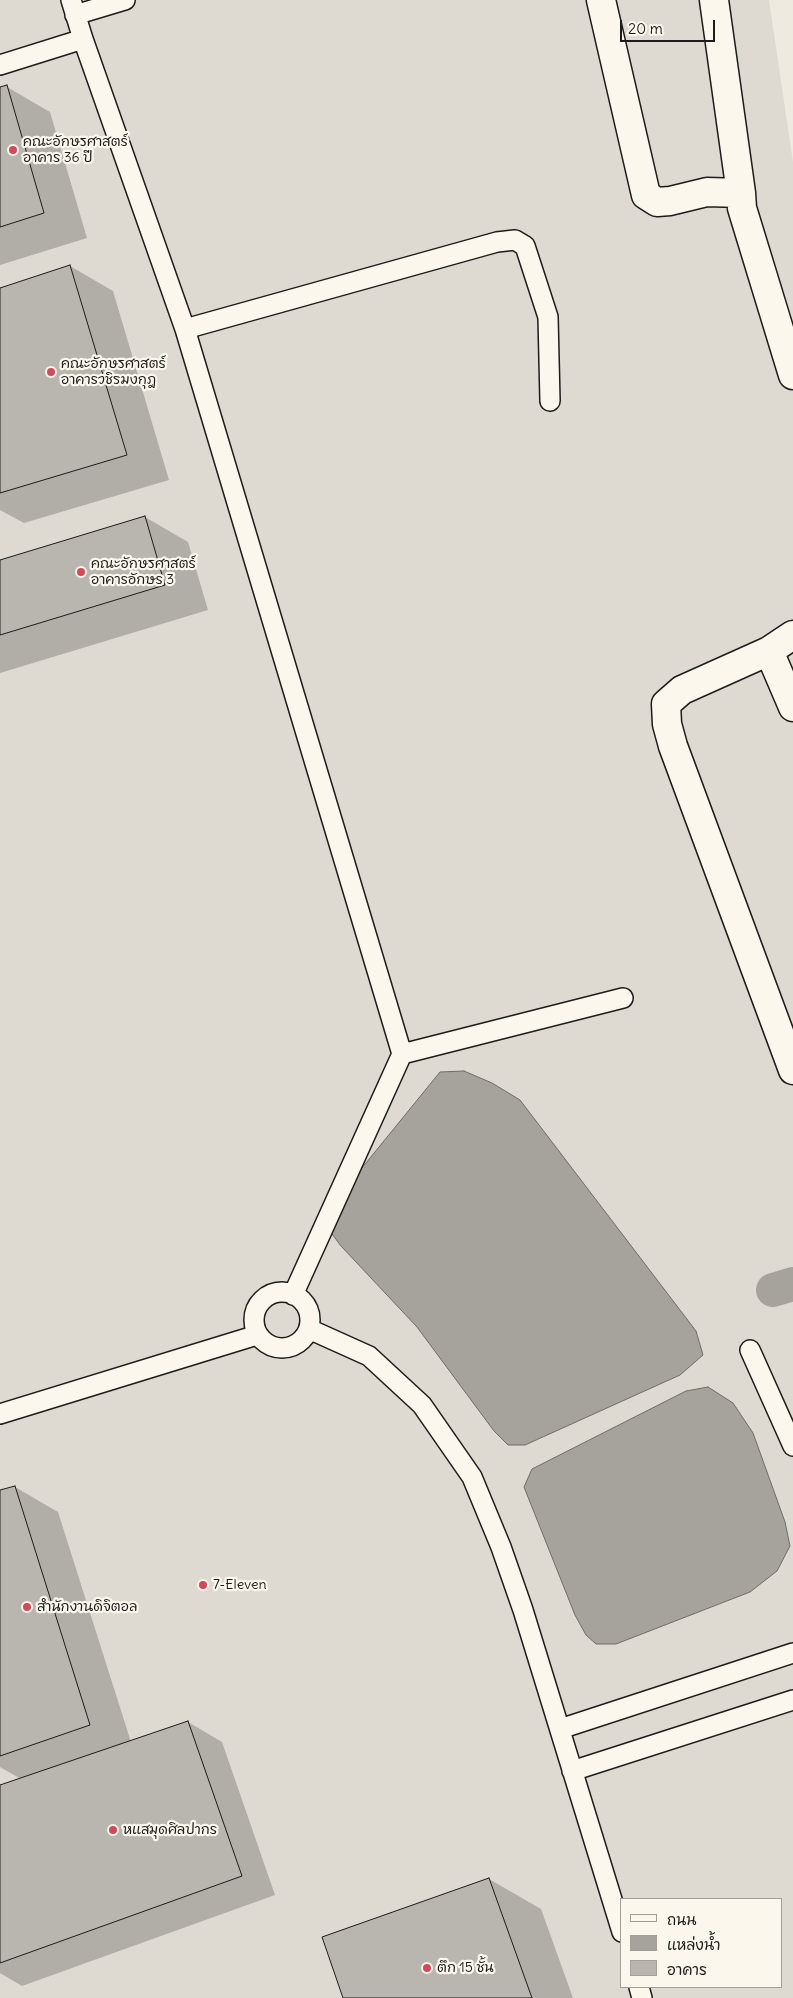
<!DOCTYPE html>
<meta charset="utf-8">
<style>
body{margin:0}
#map{position:relative;width:793px;height:1998px;overflow:hidden;background:#eeeadf;font-family:Delius,"Playpen Sans Thai",sans-serif}
canvas{display:block}
.legend{position:absolute;left:620px;top:1898px;width:162px;height:90px;box-sizing:border-box;background:#fbf7ec;border:1px solid #a29f99;margin:0;padding:6px 9px;list-style:none;font-size:15px;color:#1c1c1c}
.legend li{display:flex;align-items:center;gap:10px;height:25px}
.legend b{width:25px;border:1px solid #a29f99}
.scale{position:absolute;left:620px;top:20px;width:95px;height:22px;box-sizing:border-box;border:2px solid #1c1c1c;border-top:0;padding-left:6px;font-size:15px;line-height:18px;white-space:nowrap;color:#1c1c1c;-webkit-text-stroke:4px #fbf7ec;paint-order:stroke}
</style>
<div id="map">
<canvas width="793" height="1998"></canvas>
<ul class="legend">
<li><b style="height:6px;background:#fbf7ec"></b>ถนน</li>
<li><b style="height:14px;background:#a6a39d"></b>แหล่งน้ำ</li>
<li><b style="height:14px;background:#b9b6af"></b>อาคาร</li>
</ul>
<div class="scale">20 m</div>
</div>
<script>
const ctx = document.querySelector('canvas').getContext('2d');
ctx.lineJoin = 'round';
function paint(path, color) { ctx.fillStyle = color; ctx.fill(path, 'evenodd'); }
const shape = rows => new Path2D(rows.map(r => 'M' + r).join(''));
function trace(path, color, width, dash) { ctx.strokeStyle = color; ctx.lineWidth = width; ctx.lineCap = dash ? 'butt' : 'round'; ctx.setLineDash(dash || []); ctx.stroke(path); }
function drawText(font, color, halo, rows, align = 'center') {
  ctx.font = font + ' Delius,"Playpen Sans Thai",sans-serif'; ctx.lineWidth = 4.5; ctx.setLineDash([]); ctx.textBaseline = 'middle'; ctx.strokeStyle = halo; ctx.fillStyle = color; for (const [text, x, y, turn = 0] of rows) {
    ctx.save(); ctx.translate(x, y); ctx.rotate((+turn || 0) * Math.PI / 180); ctx.textAlign = isNaN(turn) ? turn : align; if (halo) ctx.strokeText(text, 0, 0); ctx.fillText(text, 0, 0); ctx.restore();
  }
}
paint(shape([
 [0,0,769,0,793,162,793,1998,0,1998],
 [622,1899,782,1899,782,1987,622,1987]
]), '#dedad1');
const water = shape([
 [464,1071,492,1083,520,1100,696,1331,703,1355,680,1375,525,1445,508,1445,494,1431,417,1327,341,1246,326,1226,331,1206,440,1072,464,1071],
 [708,1387,733,1403,753,1433,785,1522,790,1546,777,1571,750,1592,616,1644,596,1644,586,1635,575,1615,524,1487,532,1469,686,1391,708,1387]
]);
paint(water, '#a6a39d');
trace(water, '#6f6d69', 1);
paint(shape([
 [7,87,50,112,87,238,0,265,0,89],
 [70,266,113,291,169,480,24,523,0,510,0,289],
 [145,517,188,542,208,610,0,673,0,561],
 [15,1487,58,1512,131,1742,188,1722,222,1742,275,1895,22,1986,0,1973,0,1786,21,1779,0,1767,0,1492],
 [489,1879,541,1909,573,1998,344,1998]
]), '#0003');
trace(shape([
 [773,1290,793,1284]
]), '#a6a39d', 34);
const building = shape([
 [7,85,44,213,0,227,0,87,7,85],
 [70,265,127,455,0,493,0,288,70,265],
 [145,516,165,585,0,635,0,560,145,516],
 [15,1486,90,1725,0,1756,0,1490,15,1486],
 [188,1721,242,1876,0,1963,0,1785,188,1721],
 [489,1878,532,1998,343,1998,322,1937,489,1878]
]);
paint(building, '#b9b6af');
trace(building, '#1c1c1c', 1);
const service = shape([
 [71,0,83,39,185,329,402,1054,623,998],
 [75,15,125,0],
 [0,65,83,39],
 [185,329,497,242,515,240,525,246,548,317,550,401],
 '254 1320a28 28 0 1 1 56 0a28 28 0 1 1-56 0Z',
 [293,1295,402,1054],
 [309,1329,369,1356,422,1405,472,1477,501,1547,523,1610,622,1932],
 [750,1350,793,1446],
 [0,1414,257,1335],
 [560,1729,793,1653],
 [572,1771,793,1700],
 [639,1987,642,1998]
]);
const minor = shape([
 [601,0,646,195,657,202,670,201,707,192,741,193,742,208,793,375],
 [714,0,741,193],
 [793,635,769,651,682,690,666,704,667,724,673,746,793,1070],
 [769,651,793,707]
]);
trace(service, '#1c1c1c', 22);
trace(minor, '#1c1c1c', 31);
trace(service, '#fbf7ec', 19);
trace(minor, '#fbf7ec', 28);
for (const [x, y, r, color] of [
 [13,150,5,"#d1495b"],
 [51,372,5,"#d1495b"],
 [81,572,5,"#d1495b"],
 [203,1585,5,"#d1495b"],
 [27,1607,5,"#d1495b"],
 [113,1830,5,"#d1495b"],
 [427,1968,5,"#d1495b"]
]) { const dot = new Path2D(); dot.arc(x, y, r, 0, 2 * Math.PI); ctx.fillStyle = color; ctx.fill(dot); trace(dot, '#fbf7ec', 2); }
drawText('14px', '#1c1c1c', '#fbf7ec', [
 ["คณะอักษรศาสตร์",23,142],
 ["อาคาร 36 ปี",23,158],
 ["คณะอักษรศาสตร์",61,364],
 ["อาคารวชิรมงกุฎ",61,380],
 ["คณะอักษรศาสตร์",91,564],
 ["อาคารอักษร 3",91,580],
 ["7-Eleven",213,1585],
 ["สำนักงานดิจิตอล",37,1607],
 ["หแสมุดศิลปากร",123,1830],
 ["ตึก 15 ชั้น",437,1968]
], 'left');
</script>
